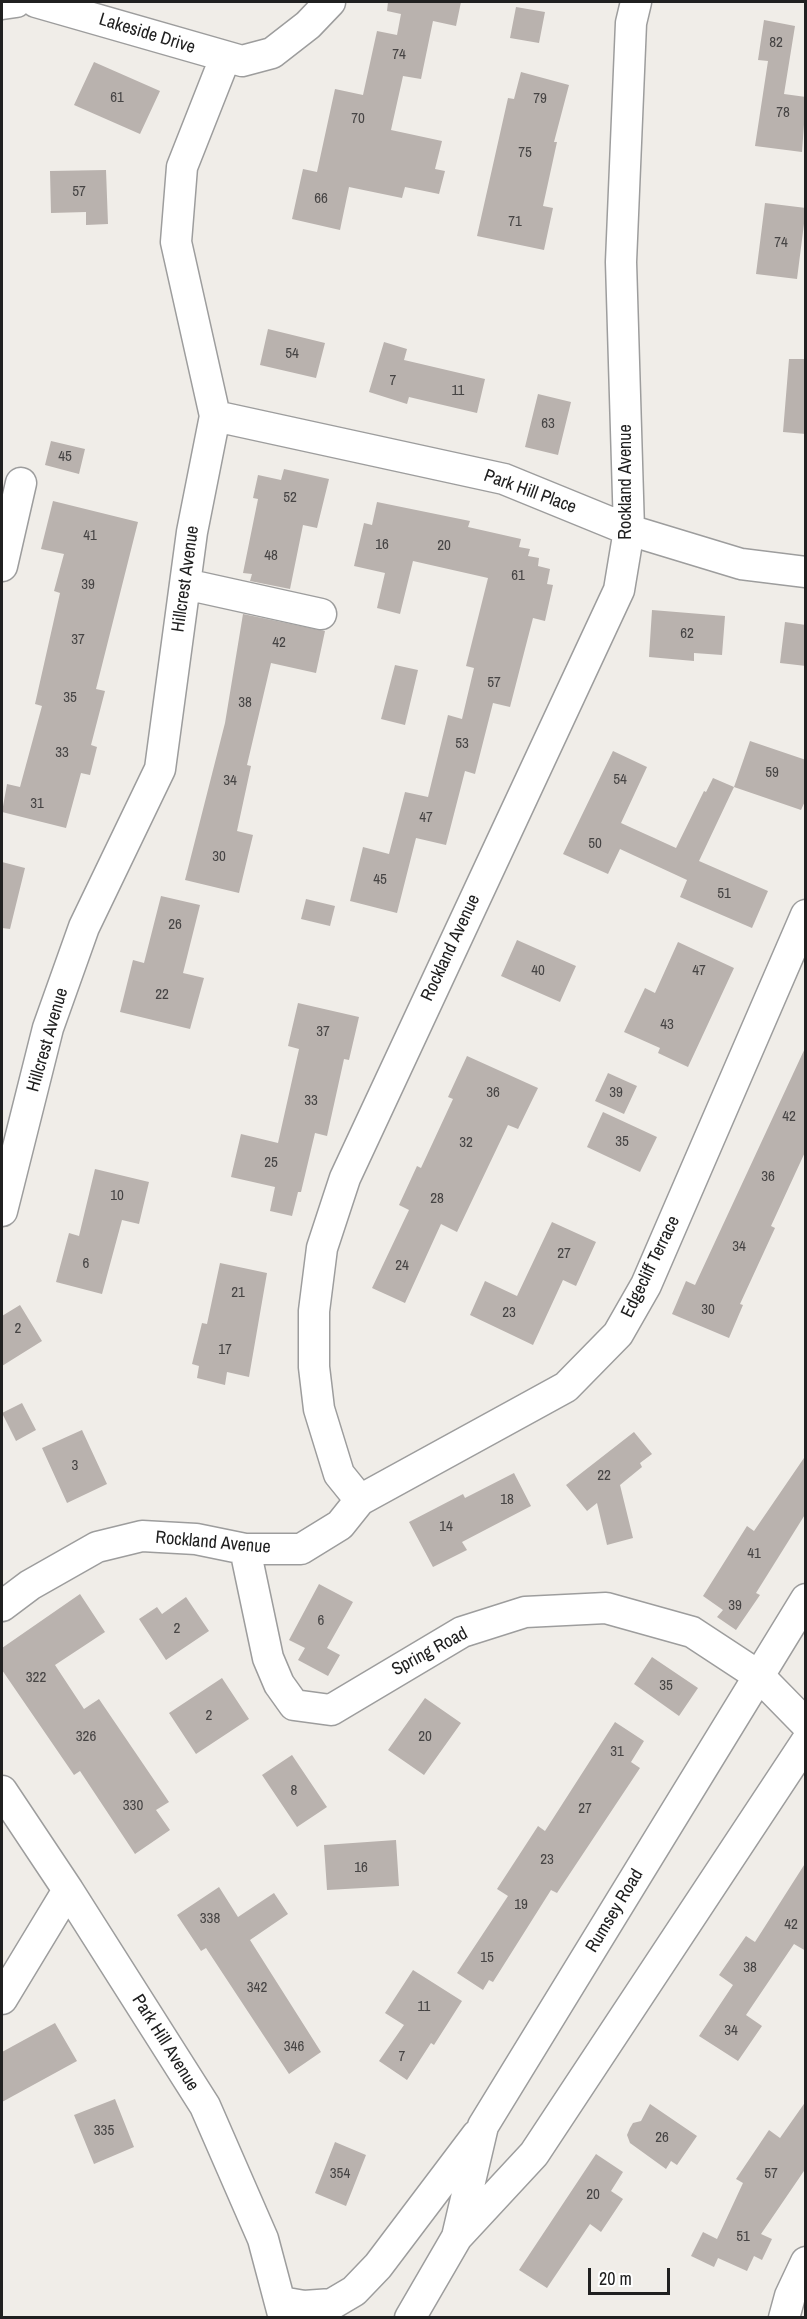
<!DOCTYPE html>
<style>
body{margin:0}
#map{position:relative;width:807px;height:2319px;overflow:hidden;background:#f0ede8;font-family:"Archivo Narrow",sans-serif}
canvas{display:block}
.frame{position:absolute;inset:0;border:3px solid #202020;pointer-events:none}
.scale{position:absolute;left:588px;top:2268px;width:82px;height:27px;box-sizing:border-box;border:3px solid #202020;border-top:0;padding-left:8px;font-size:18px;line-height:21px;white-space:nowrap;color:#202020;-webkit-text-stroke:4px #fff;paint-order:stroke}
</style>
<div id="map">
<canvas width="807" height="2319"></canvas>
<div class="frame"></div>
<div class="scale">20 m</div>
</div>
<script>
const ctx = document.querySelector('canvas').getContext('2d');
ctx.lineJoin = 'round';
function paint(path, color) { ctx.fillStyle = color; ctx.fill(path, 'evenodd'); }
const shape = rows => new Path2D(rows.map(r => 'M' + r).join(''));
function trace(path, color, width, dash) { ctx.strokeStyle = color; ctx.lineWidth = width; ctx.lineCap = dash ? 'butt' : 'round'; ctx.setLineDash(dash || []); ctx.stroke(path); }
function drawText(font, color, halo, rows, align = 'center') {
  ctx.font = font + ' "Archivo Narrow",sans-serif'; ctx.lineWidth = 6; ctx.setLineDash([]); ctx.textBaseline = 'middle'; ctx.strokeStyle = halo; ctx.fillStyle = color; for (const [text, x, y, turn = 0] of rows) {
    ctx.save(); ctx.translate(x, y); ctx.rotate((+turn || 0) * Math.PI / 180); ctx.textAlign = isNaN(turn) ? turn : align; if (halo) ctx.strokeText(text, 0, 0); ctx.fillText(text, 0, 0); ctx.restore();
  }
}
paint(shape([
 [388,2,461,2,456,26,433,21,421,79,403,76,391,130,442,141,435,169,445,171,439,194,405,187,402,198,349,187,340,230,292,219,303,169,317,172,335,89,363,95,377,31,397,35,401,14,387,11],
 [516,7,545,12,539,43,510,38],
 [764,20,795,26,784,94,806,97,802,152,755,146,768,61,758,60],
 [94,62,160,91,140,134,74,105],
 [521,72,569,85,554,142,557,142,543,206,553,208,544,250,477,236,508,98,514,99],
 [106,170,108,224,86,225,86,212,51,213,50,171],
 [765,203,806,208,797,279,756,274],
 [268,329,325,343,316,378,260,365],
 [384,342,407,349,404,360,485,379,477,413,409,397,407,404,369,392],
 [789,359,806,359,806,434,783,432],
 [538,394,571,402,558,455,525,447],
 [51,441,85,449,79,474,45,465],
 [284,469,329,479,317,528,303,525,290,589,250,581,252,574,243,573,258,499,253,498,258,475,281,480],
 [53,501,138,522,96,689,105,691,91,745,97,747,90,775,81,773,66,828,2,812,7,784,20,787,42,706,35,704,60,593,54,591,64,554,41,549],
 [377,502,470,521,468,527,521,539,519,547,530,549,528,556,539,558,538,566,550,569,547,584,553,585,545,621,533,618,510,707,493,703,475,774,465,771,446,845,416,838,397,913,350,901,363,847,389,854,405,792,428,797,448,715,462,719,474,668,466,666,488,578,413,561,400,614,377,608,385,573,354,566,364,523,372,525],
 [652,610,725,616,722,655,694,653,694,661,649,657],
 [243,614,325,631,316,673,271,663,247,765,251,766,237,831,253,835,239,893,185,880,225,723],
 [785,622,806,625,806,666,780,663],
 [395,665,418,670,405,725,381,719],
 [750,741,806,760,806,799,801,810,734,787],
 [613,751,647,767,621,823,676,848,704,791,706,792,713,778,734,787,699,861,768,891,752,928,680,897,687,880,620,849,608,874,563,854],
 [2,862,25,868,10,929,2,928],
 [161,896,200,905,183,973,204,978,190,1029,120,1012,133,960,144,963],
 [306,899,335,906,330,926,301,919],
 [517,940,576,966,560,1002,501,976],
 [678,942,734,968,688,1067,658,1053,660,1048,624,1032,645,988,655,993],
 [298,1003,359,1017,349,1060,344,1059,327,1136,315,1133,301,1192,298,1192,292,1216,270,1211,275,1187,231,1177,241,1134,278,1143,299,1049,288,1046],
 [806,1046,806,1150,771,1226,775,1228,740,1304,743,1305,729,1338,672,1314,686,1281,695,1285],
 [467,1056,538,1088,518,1129,508,1125,457,1232,441,1224,405,1303,372,1288,409,1210,399,1205,417,1166,421,1168,453,1099,448,1097],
 [608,1073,637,1086,624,1114,595,1101],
 [603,1112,657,1137,640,1172,587,1147],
 [95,1169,149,1182,139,1224,122,1220,102,1294,56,1282,69,1233,79,1236],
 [552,1222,596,1242,576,1286,563,1280,533,1345,470,1315,485,1281,517,1296],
 [220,1263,267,1273,249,1377,227,1372,225,1385,197,1378,199,1366,192,1364,202,1323,207,1324],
 [20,1305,42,1341,2,1366,2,1316],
 [22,1403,36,1430,16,1441,2,1413],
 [82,1430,107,1484,67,1503,42,1448],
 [634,1432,652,1454,640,1463,642,1467,620,1485,633,1538,607,1545,597,1503,587,1511,566,1485],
 [806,1455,806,1513,756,1593,760,1595,736,1630,717,1617,723,1610,703,1596,747,1526,754,1531],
 [514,1473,531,1506,462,1542,467,1550,433,1567,409,1522,463,1494,465,1498],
 [319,1584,353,1602,327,1648,340,1655,328,1676,298,1660,305,1648,289,1640],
 [80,1594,105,1632,55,1665,84,1709,99,1699,169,1802,156,1810,170,1830,135,1854,80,1771,74,1775,2,1670,2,1648],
 [186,1597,209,1631,166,1660,139,1619,157,1607,162,1614],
 [652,1657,698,1688,679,1716,634,1684],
 [222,1678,249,1719,196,1754,169,1713],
 [425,1698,461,1723,424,1775,388,1750],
 [615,1722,644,1741,631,1762,640,1768,557,1893,551,1890,493,1982,489,1980,483,1990,457,1973,508,1896,497,1889,538,1826,545,1831],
 [292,1755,327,1807,297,1827,262,1775],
 [396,1840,399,1886,327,1890,324,1845],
 [806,1862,806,1951,794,1944,746,2015,762,2026,738,2061,699,2036,733,1985,719,1975,746,1936,755,1942],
 [219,1887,238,1917,274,1893,288,1914,250,1940,321,2052,289,2074,206,1948,201,1951,177,1915],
 [413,1970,462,2001,434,2045,431,2043,407,2080,379,2061,404,2025,385,2013],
 [55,2023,77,2061,2,2102,2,2052],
 [115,2099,134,2147,94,2164,74,2115],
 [806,2101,806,2168,761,2234,772,2239,762,2260,754,2256,747,2271,718,2258,714,2267,691,2256,703,2232,717,2239,743,2183,736,2179,769,2130,780,2138],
 [650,2104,697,2136,677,2165,671,2161,666,2169,630,2143,627,2135,630,2128,633,2123,641,2121],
 [335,2142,366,2155,346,2206,315,2193],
 [596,2154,623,2172,611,2191,623,2199,601,2232,590,2224,547,2288,519,2270]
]), '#b9b2ae');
const minor = shape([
 [36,2,242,61,272,53,308,25,330,2],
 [2,4,16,2],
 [215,416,504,479,629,530,741,564,806,572],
 [2,566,21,483],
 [185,584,321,614],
 [2,1211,48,1028,84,927,160,769,192,532,215,416,176,242,182,167,225,58],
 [360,1500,339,1474,319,1409,314,1367,314,1311,322,1248,345,1178,619,590,629,530,621,262,631,23,636,2],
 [245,1549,268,1658,279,1684,294,1705,331,1710,462,1632,525,1612,606,1608,692,1632,759,1676,806,1724],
 [2,1606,30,1585,97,1547,142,1536,196,1539,245,1549,301,1549,340,1525,360,1500,566,1387,618,1334,646,1285,806,915],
 [2,1791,68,1890,205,2106,263,2239,284,2318],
 [2,1999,68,1890],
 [457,2237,483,2126,806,1599],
 [281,2302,304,2306,332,2304,354,2291,378,2266,477,2135],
 [410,2318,457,2237,534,2154,806,1742],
 [784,2318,790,2296,806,2262]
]);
trace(minor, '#9d9d9d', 33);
trace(minor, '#fff', 30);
drawText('15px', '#464444', null, [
 ["82",776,43],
 ["74",399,55],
 ["61",117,98],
 ["79",540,99],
 ["78",783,113],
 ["70",358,119],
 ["75",525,153],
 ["57",79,192],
 ["66",321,199],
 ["71",515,222],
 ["74",781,243],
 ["54",292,354],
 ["7",393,381],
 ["11",458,391],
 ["63",548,424],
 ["45",65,457],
 ["52",290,498],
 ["41",90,536],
 ["16",382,545],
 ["20",444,546],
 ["48",271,556],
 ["61",518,576],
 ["39",88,585],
 ["62",687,634],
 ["37",78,640],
 ["42",279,643],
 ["57",494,683],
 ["35",70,698],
 ["38",245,703],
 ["53",462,744],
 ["33",62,753],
 ["59",772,773],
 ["54",620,780],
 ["34",230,781],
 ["31",37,804],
 ["47",426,818],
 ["50",595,844],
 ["30",219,857],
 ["45",380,880],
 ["51",724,894],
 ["26",175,925],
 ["40",538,971],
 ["47",699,971],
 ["22",162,995],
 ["43",667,1025],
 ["37",323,1032],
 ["36",493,1093],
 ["39",616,1093],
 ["33",311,1101],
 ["42",789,1117],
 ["35",622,1142],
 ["32",466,1143],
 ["25",271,1163],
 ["36",768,1177],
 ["10",117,1196],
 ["28",437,1199],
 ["34",739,1247],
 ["27",564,1254],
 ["6",86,1264],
 ["24",402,1266],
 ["21",238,1293],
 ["30",708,1310],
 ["23",509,1313],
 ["2",18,1329],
 ["17",225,1350],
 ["3",75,1466],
 ["22",604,1476],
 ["18",507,1500],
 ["14",446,1527],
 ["41",754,1554],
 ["39",735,1606],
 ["6",321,1621],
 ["2",177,1629],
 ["322",36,1678],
 ["35",666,1686],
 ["2",209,1716],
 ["326",86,1737],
 ["20",425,1737],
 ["31",617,1752],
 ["8",294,1791],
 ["330",133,1806],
 ["27",585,1809],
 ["23",547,1860],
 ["16",361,1868],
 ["19",521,1905],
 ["338",210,1919],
 ["42",791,1925],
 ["15",487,1958],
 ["38",750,1968],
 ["342",257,1988],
 ["11",424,2007],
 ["34",731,2031],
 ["346",294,2047],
 ["7",402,2057],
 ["335",104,2131],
 ["26",662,2138],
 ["354",340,2174],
 ["57",771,2174],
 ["20",593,2195],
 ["51",743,2237]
]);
drawText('18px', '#202020', '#fff', [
 ["Lakeside Drive",147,34,17],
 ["Rockland Avenue",626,482,-90],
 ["Park Hill Place",530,492,20],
 ["Hillcrest Avenue",186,579,-82],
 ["Rockland Avenue",451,948,-65],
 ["Hillcrest Avenue",48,1040,-74],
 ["Edgecliff Terrace",651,1267,-64],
 ["Rockland Avenue",213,1543,5],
 ["Spring Road",430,1652,-28],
 ["Rumsey Road",615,1911,-59],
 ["Park Hill Avenue",165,2043,58]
]);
</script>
